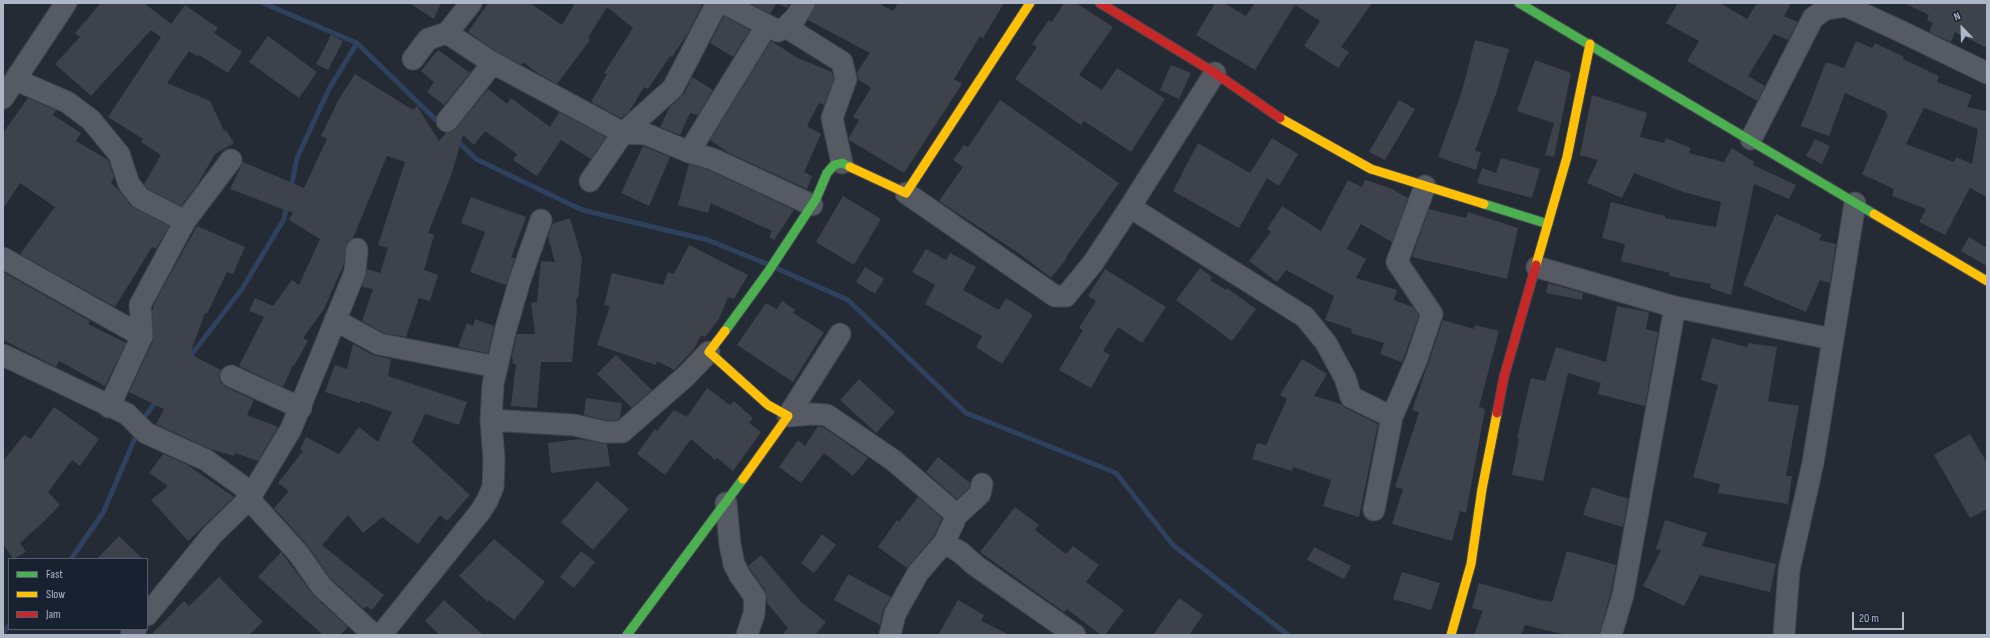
<!DOCTYPE html>
<style>
body{margin:0}
#map{position:relative;width:1990px;height:638px;overflow:hidden;background:#252b35;font-family:"Sofia Sans Condensed",sans-serif}
canvas{display:block}
.frame{position:absolute;inset:0;border:4px solid #adb7c8;pointer-events:none}
.legend{position:absolute;left:8px;top:558px;width:140px;height:72px;box-sizing:border-box;background:#182130;border:1px solid #545d6d;margin:0;padding:5px 7px;list-style:none;font-size:12px;color:#adb7c8}
.legend li{display:flex;align-items:center;gap:8px;height:20px}
.legend b{width:20px;border:1px solid #545d6d}
.north{position:absolute;left:1942px;top:8px;width:40px;height:40px;-webkit-text-stroke:3px #182130;paint-order:stroke;rotate:337deg;font-size:11px;font-weight:700;line-height:16px;text-align:center;color:#adb7c8}
.north::after{content:'';display:block;margin:auto;width:14px;height:18px;background:#adb7c8;clip-path:polygon(50% 0,100% 100%,50% 72%,0 100%)}
.scale{position:absolute;left:1852px;top:612px;width:52px;height:18px;box-sizing:border-box;border:2px solid #adb7c8;border-top:0;padding-left:5px;font-size:12px;line-height:14px;white-space:nowrap;color:#adb7c8;-webkit-text-stroke:3px #182130;paint-order:stroke}
</style>
<div id="map">
<canvas width="1990" height="638"></canvas>
<div class="frame"></div>
<ul class="legend">
<li><b style="height:5px;background:#4caf50"></b>Fast</li>
<li><b style="height:5px;background:#ffc107"></b>Slow</li>
<li><b style="height:5px;background:#c62828"></b>Jam</li>
</ul>
<div class="north">N</div>
<div class="scale">20 m</div>
</div>
<script>
const ctx = document.querySelector('canvas').getContext('2d');
ctx.lineJoin = 'round';
const shape = rows => new Path2D(rows.map(r => 'M' + r).join(''));
function trace(path, color, width, dash) { ctx.strokeStyle = color; ctx.lineWidth = width; ctx.lineCap = dash ? 'butt' : 'round'; ctx.setLineDash(dash || []); ctx.stroke(path); }
function paint(path, color) { ctx.fillStyle = color; ctx.fill(path, 'evenodd'); }
trace(shape([
 [263,3,357,43,476,159,582,210,708,240,767,264],
 [291,188,297,158,329,89,357,43],
 [776,268,848,300,966,413,1116,473,1173,545,1288,635],
 [188,359,242,289,284,219,287,203],
 [141,422,158,399],
 [71,559,103,513,138,431],
 [3,632,9,626]
]), '#2e415e', 5);
paint(shape([
 [101,3,144,3,171,24,185,5,218,28,214,33,242,52,228,73,199,55,198,57,189,51,167,83,210,101,224,131,226,130,234,143,215,154,197,185,181,206,148,189,144,184,161,155,141,142,143,139,108,117,161,37,151,30,91,96,55,64,80,37,75,33],
 [409,3,441,3,434,19],
 [488,3,530,3,562,25,575,3,703,3,688,33,672,57,670,56,648,89,644,87,629,112,621,118,591,102,607,74,604,73,633,28,607,7,588,38,590,40,557,84,539,74,523,62,521,65,499,53,468,32],
 [750,3,790,3,787,8,777,3,770,14],
 [816,3,878,3,893,11,898,3,1004,3,983,38,980,36,954,79,962,84,904,173,849,140,849,138,859,120,853,117,871,88,858,79,857,72,870,53,808,20],
 [1064,3,1076,3,1113,27,1079,75,1102,90,1117,68,1165,99,1131,152,1084,121,1081,125,1015,79,1037,47,1032,44,1049,20,1052,22],
 [1215,3,1224,3,1246,16,1255,3,1372,3,1341,47,1349,52,1338,68,1304,46,1320,21,1295,5,1255,70,1196,35],
 [1678,3,1720,3,1747,19,1757,3,1791,3,1784,16,1798,22,1788,40,1774,34,1748,76,1765,86,1757,101,1687,61,1699,41,1666,23],
 [1904,3,1987,3,1987,48,1955,32,1951,42,1929,32,1933,23,1927,20,1929,15],
 [724,16,750,30,733,57,710,43],
 [331,35,343,41,328,70,316,64],
 [268,36,317,72,299,98,249,62],
 [1475,40,1509,49,1497,91,1475,151,1481,152,1476,170,1438,157,1462,91],
 [771,41,798,58,832,72,834,78,824,105,819,103,807,126,821,134,804,172,812,176,807,189,729,153,710,140],
 [1856,41,1872,48,1875,43,1904,57,1903,59,1939,76,1937,82,1972,95,1967,107,1987,111,1987,197,1970,188,1945,235,1919,222,1926,209,1892,196,1894,189,1862,174,1888,115,1886,114,1887,112,1845,93,1829,136,1801,126,1826,62,1844,68],
 [1924,108,1978,129,1972,164,1956,157,1954,162,1906,144],
 [438,50,470,73,444,105,427,92,434,82,421,71],
 [1535,60,1571,73,1554,157,1545,155,1554,123,1517,111],
 [1171,65,1191,73,1179,99,1160,90],
 [355,74,413,110,417,106,439,141,446,133,452,132,456,128,488,89,507,104,511,98,550,127,559,112,606,137,591,159,561,140,537,176,513,160,517,154,485,131,474,145,463,135,451,176,428,233,434,235,424,270,438,275,430,301,419,298,406,337,383,333,362,321,373,289,362,287,367,269,380,273,388,248,378,245,405,162,387,156,353,238,347,242,344,264,324,309,303,338,308,341,294,366,293,365,283,387,239,366,264,317,249,311,255,298,273,306,292,280,299,285,320,239,289,220,293,213,230,189,243,162,304,188,327,139,321,136,339,99],
 [692,77,713,90,698,115,690,113,680,135,660,127,670,107,684,94],
 [1592,95,1647,113,1640,137,1664,143,1666,138,1691,148,1689,153,1724,162,1732,148,1754,162,1753,165,1796,185,1789,199,1754,184,1731,295,1710,288,1711,284,1669,276,1670,273,1621,261,1625,244,1602,238,1611,202,1665,216,1665,218,1716,227,1721,202,1683,192,1634,173,1622,198,1587,183,1598,160,1580,155],
 [28,98,56,110,53,115,81,133,76,141,108,160,114,177,111,183,118,189,131,206,169,226,156,249,152,247,115,307,20,254,55,207,20,183,3,209,3,133],
 [1000,100,1119,183,1066,257,1067,258,1051,278,1020,254,939,201,963,167,953,160,964,145,968,147],
 [1399,100,1415,109,1385,160,1369,152],
 [1272,138,1298,154,1279,186,1267,178,1239,228,1173,191,1198,143,1250,173],
 [1815,139,1830,146,1822,164,1806,156],
 [643,146,670,157,649,206,621,193],
 [1501,158,1540,169,1532,198,1477,183,1482,168,1496,173],
 [689,164,709,170,794,210,774,240,769,237,772,231,711,203,708,213,678,205],
 [1348,180,1362,187,1365,180,1390,188,1408,198,1392,242,1361,224,1347,249,1366,259,1356,278,1397,290,1394,300,1413,307,1419,316,1402,362,1380,354,1384,343,1351,333,1352,329,1325,320,1334,296,1286,270,1277,282,1249,261,1271,232,1267,229,1282,206,1321,231],
 [843,196,881,219,854,265,816,242],
 [471,197,526,217,511,258,515,258,506,285,470,272,485,232,461,223],
 [1429,209,1466,218,1468,212,1518,228,1507,279,1412,257],
 [1776,214,1822,235,1819,240,1836,244,1830,283,1820,280,1806,312,1743,285],
 [570,218,582,259,578,299,576,298,577,310,572,362,541,362,537,408,511,406,516,364,513,364,512,356,517,334,535,334,531,303,537,302,541,261,555,262,548,237,552,224],
 [197,226,245,247,233,274,227,272,207,314,205,313,190,354,221,370,219,378,221,383,226,387,254,400,247,415,278,427,258,461,235,453,234,456,210,449,156,424,164,409,129,392,153,341,152,311,156,300],
 [1969,237,1987,248,1987,266,1961,251],
 [689,245,748,275,734,299,728,297,719,319,705,337,701,335,694,349,674,370,657,361,656,365,597,345,610,306,604,305,612,273,663,285,668,272,674,274],
 [926,249,946,260,950,253,976,267,963,290,999,310,1006,298,1033,315,1002,364,976,347,982,336,925,304,935,285,912,272],
 [865,267,884,279,875,294,856,282],
 [1200,268,1212,277,1210,280,1226,290,1227,288,1256,309,1232,341,1176,300],
 [1105,269,1166,307,1142,343,1118,327,1103,351,1110,355,1091,388,1059,370,1083,330,1079,328,1096,301,1088,296],
 [3,272,90,321,88,324,126,343,105,386,59,361,56,367,3,340],
 [1548,283,1583,293,1582,300,1546,293],
 [782,301,795,310,793,313,824,332,793,382,737,345,766,303,777,309],
 [1617,306,1649,312,1646,329,1658,332,1645,406,1598,394,1601,383,1568,373,1543,481,1512,475,1519,439,1517,438,1531,378,1545,381,1556,347,1606,362],
 [475,319,494,326,488,353,458,347,467,323,473,326],
 [1443,320,1474,329,1475,325,1499,331,1479,407,1485,409,1466,513,1460,511,1452,541,1392,524,1403,489,1395,487,1419,412,1412,410],
 [1712,338,1747,347,1748,343,1777,347,1768,401,1799,406,1786,476,1792,476,1788,504,1718,493,1720,484,1693,477,1718,385,1701,380],
 [353,344,373,355,391,359,388,376,467,402,459,425,425,414,412,442,470,495,447,521,440,515,418,544,382,517,363,533,348,515,322,545,384,595,372,610,366,606,364,609,331,579,307,545,274,508,289,491,278,483,303,451,300,449,306,437,339,454,359,427,378,442,392,412,361,401,360,403,325,392,335,365,347,369],
 [616,355,652,390,632,408,597,374],
 [1302,359,1327,374,1314,396,1341,404,1346,408,1378,424,1359,517,1323,506,1331,480,1293,467,1292,471,1252,459,1257,443,1266,445,1287,399,1280,395],
 [859,379,895,412,876,433,840,400],
 [707,388,730,405,734,401,753,418,749,423,761,432,733,471,717,458,715,460,691,439,665,475,637,454,655,429,657,431,674,410,687,417],
 [586,398,622,403,620,418,617,420,606,420,584,415],
 [54,407,99,439,80,466,72,460,48,492,60,505,38,527,20,543,26,552,13,559,3,544,3,461,24,435,31,439],
 [818,426,823,427,868,458,853,476,824,453,801,483,779,467,798,440,805,446],
 [1970,434,1987,463,1987,509,1970,518,1934,455],
 [580,439,607,444,610,466,551,473,548,443],
 [163,454,186,464,234,497,188,541,151,500,168,486,149,473],
 [938,457,970,483,969,488,957,499,926,472],
 [597,481,629,509,593,550,561,522],
 [1592,487,1628,499,1623,527,1583,515],
 [918,497,942,518,934,536,907,568,878,547,897,520,899,522],
 [1015,507,1039,525,1035,530,1066,554,1073,546,1099,565,1086,582,1124,610,1105,635,1101,635,1067,609,1064,612,980,552],
 [1665,520,1707,533,1702,546,1776,564,1770,592,1700,575,1684,606,1643,586,1661,550,1656,549],
 [822,534,836,545,814,573,801,563],
 [119,536,125,542,143,559,97,559],
 [494,539,545,582,514,620,489,600,488,602,459,576],
 [1314,547,1351,566,1344,579,1307,560],
 [581,551,595,562,574,588,560,577],
 [1567,551,1616,565,1611,592,1599,635,1566,635,1525,625,1521,635,1474,635,1483,611,1472,608,1479,583,1543,601,1543,600,1552,602],
 [281,552,314,596,348,627,340,635,323,635,258,577],
 [761,555,801,602,826,622,815,635,782,635,788,628,767,603,765,590,748,566],
 [1402,572,1440,583,1431,610,1393,599],
 [848,574,891,597,883,611,880,625,834,600],
 [219,577,263,622,249,635,151,635,184,601,189,606],
 [1179,598,1203,615,1189,635,1153,635],
 [444,600,483,635,440,635,425,621],
 [958,600,984,615,981,621,1010,635,938,635]
]), '#3d424b');
const street = shape([
 [724,3,778,31,786,27,796,17,804,3],
 [786,27,842,62,846,79,832,118,842,163],
 [447,33,493,63,623,133,646,134,689,152,713,159,812,205],
 [413,59,428,39,447,33,471,3],
 [16,80,67,102,91,120,119,154,129,184,140,198,185,221],
 [3,98,66,3],
 [447,121,493,63],
 [1751,139,1813,18,1825,9,1846,6,1896,29,1987,73],
 [689,152,767,25],
 [590,181,623,133,673,88,717,3],
 [906,193,1055,296,1066,296,1093,263,1130,207,1215,73],
 [1130,207,1305,317,1326,343,1345,378,1351,397,1392,417],
 [3,258,142,336],
 [1537,267,1675,307,1832,339],
 [335,320,379,344,497,367],
 [3,355,127,414,146,433,206,460,245,488,249,499,298,553,322,587,374,635],
 [231,376,301,408],
 [109,407,142,336,140,305,185,221,231,160],
 [788,416,813,414,827,415,893,460,957,515],
 [788,416,840,334],
 [491,420,574,425,605,432,622,432,686,376,709,352],
 [726,503,730,545,734,564,740,576,755,597,754,614,747,635],
 [1374,510,1392,417,1416,361,1432,314,1397,262,1425,186],
 [944,543,960,552,976,566,1075,635],
 [147,615,213,534,249,499,291,429,355,272,357,249],
 [131,635,136,629],
 [381,635,480,512,487,501,493,487,494,460,491,420,493,384,506,328,520,280,541,220],
 [890,635,895,614,918,573,944,543,957,515,980,494,982,484],
 [1611,635,1623,595,1675,307],
 [1784,635,1789,570,1813,463,1855,203]
]);
const fast = shape([
 [1519,3,1874,214],
 [1484,204,1548,224],
 [725,331,768,272,816,199,827,173,834,165,842,163,850,167],
 [627,635,743,479]
]);
const slow = shape([
 [1280,118,1371,169,1484,204],
 [850,167,906,193,1030,3],
 [1874,214,1987,281],
 [1536,265,1567,157,1590,44],
 [725,331,709,352,768,405,788,416,743,479],
 [1451,635,1471,564,1482,489,1497,413]
]);
const jam = shape([
 [1100,3,1215,73,1280,118],
 [1497,413,1504,377,1536,265]
]);
trace(street, '#41464d', 23);
trace(fast, '#41464d', 11);
trace(slow, '#41464d', 11);
trace(jam, '#41464d', 11);
trace(street, '#555a63', 21);
trace(fast, '#4caf50', 9);
trace(slow, '#ffc107', 9);
trace(jam, '#c62828', 9);
</script>
